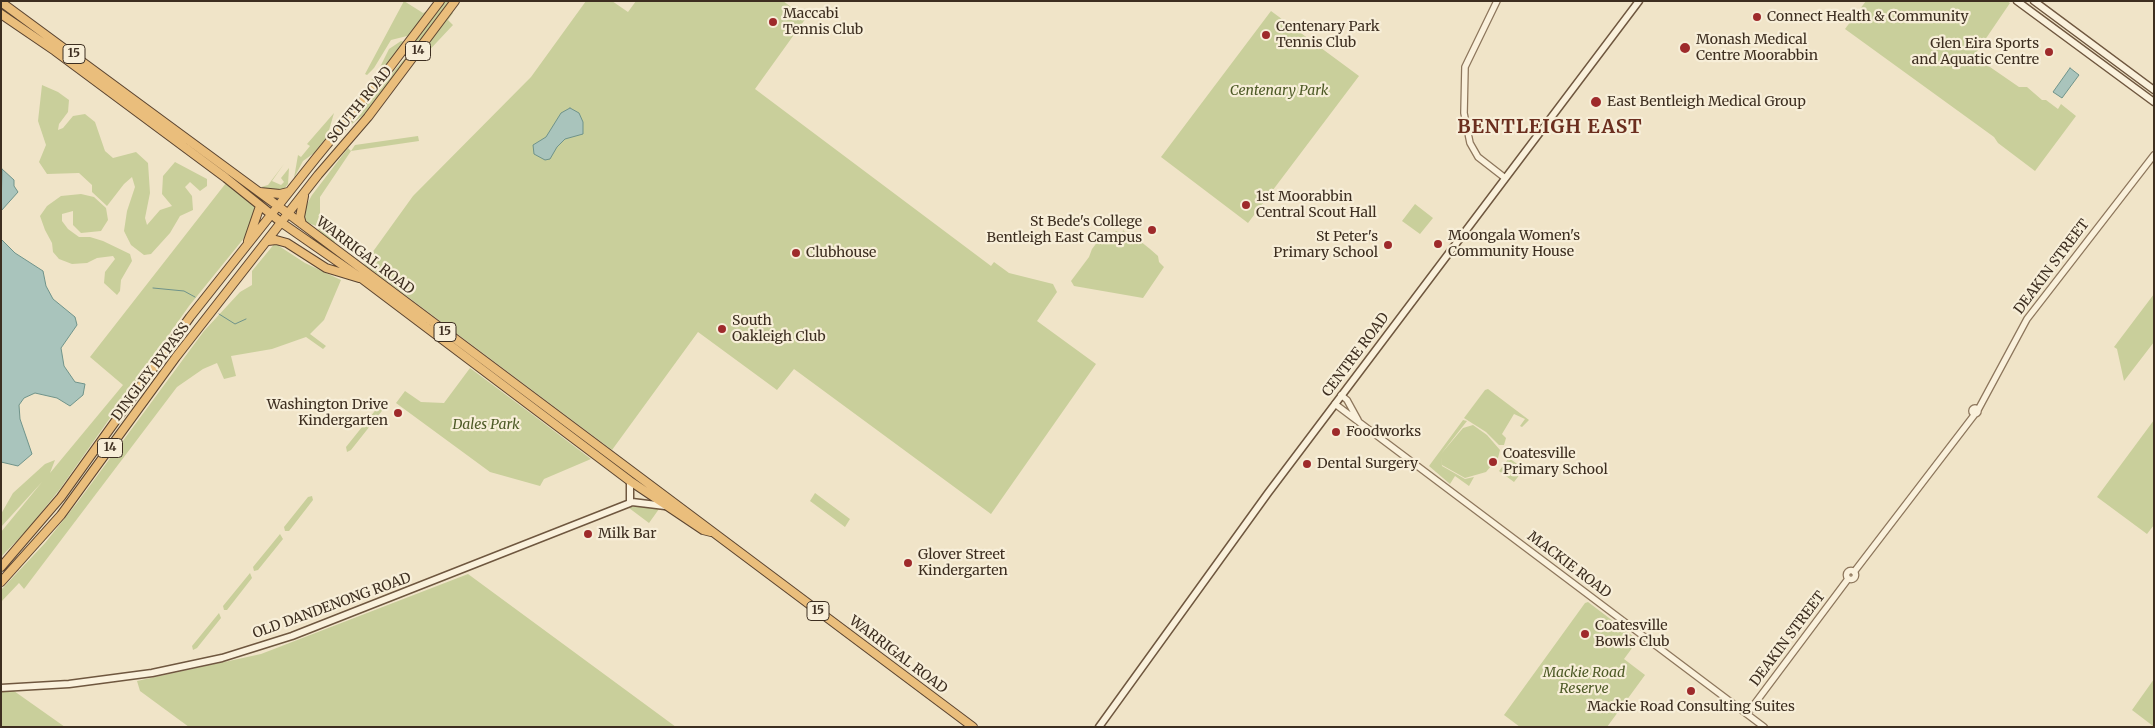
<!DOCTYPE html>
<style>
body{margin:0}
#map{position:relative;width:2155px;height:728px;overflow:hidden;background:#f0e4c8;font-family:Merriweather,serif}
canvas{display:block}
.frame{position:absolute;inset:0;border:2px solid #3d2e20;pointer-events:none}
</style>
<div id="map">
<canvas width="2155" height="728"></canvas>
<div class="frame"></div>
</div>
<script>
const ctx = document.querySelector('canvas').getContext('2d');
ctx.lineJoin = 'round';
function paint(path, color) { ctx.fillStyle = color; ctx.fill(path, 'evenodd'); }
const shape = rows => new Path2D(rows.map(r => 'M' + r).join(''));
function trace(path, color, width, dash) { ctx.strokeStyle = color; ctx.lineWidth = width; ctx.lineCap = dash ? 'butt' : 'round'; ctx.setLineDash(dash || []); ctx.stroke(path); }
function drawText(font, color, halo, rows, align = 'center') {
  ctx.font = font + ' Merriweather,serif'; ctx.lineWidth = 4.5; ctx.setLineDash([]); ctx.textBaseline = 'middle'; ctx.strokeStyle = halo; ctx.fillStyle = color; for (const [text, x, y, turn = 0] of rows) {
    ctx.save(); ctx.translate(x, y); ctx.rotate((+turn || 0) * Math.PI / 180); ctx.textAlign = isNaN(turn) ? turn : align; if (halo) ctx.strokeText(text, 0, 0); ctx.fillText(text, 0, 0); ctx.restore();
  }
}
paint(shape([
 [404,1,423,13,431,9,413,32,407,36,391,40,374,68,367,75,365,74],
 [444,1,452,1,413,52,411,48,415,41],
 [586,1,612,1,628,12,636,1,783,1,806,18,755,89,991,266,994,262,1009,273,1053,284,1057,292,1037,321,1096,364,991,514,794,369,777,390,698,332,612,450,364,264,413,196,531,77],
 [1866,1,2007,1,2010,3,1974,56,2019,87,2027,87,2042,100,2046,100,2058,109,2061,104,2076,116,2035,171,1998,143,1994,137,1845,29],
 [1271,11,1359,76,1248,223,1161,157],
 [452,12,453,13,448,20,453,25,422,58,418,55],
 [401,41,405,42,341,121,339,120,377,73,389,49],
 [406,57,405,63,366,113,344,130],
 [42,85,58,92,69,100,68,112,59,124,58,130,63,128,73,116,85,114,95,122,105,151,113,158,136,152,148,163,150,193,145,218,147,225,160,210,172,206,162,194,163,176,175,162,207,179,207,186,200,191,190,182,185,187,192,196,193,210,180,216,170,233,151,254,144,255,131,245,124,231,127,211,135,187,132,177,124,184,107,206,92,192,92,185,79,173,47,174,39,162,46,145,38,121],
 [334,113,327,137,314,153,303,161,294,178,298,155,301,157,310,146,307,144],
 [418,136,419,141,351,151,320,197,320,214,327,235,335,241,333,244,318,229,319,227,308,223,303,219,305,208,312,195,348,148,351,151,355,145],
 [284,164,272,181,281,185,284,182,281,178,289,168,288,184,284,189,275,191,261,187,268,185],
 [226,183,256,208,249,232,189,306,60,489,27,530,1,557,1,532,42,482,1,527,1,514,13,493,45,464,55,460,50,473,123,385,90,357],
 [81,194,94,197,106,208,108,220,101,231,81,233,73,225,73,211,62,214,62,221,68,229,79,237,90,237,103,241,130,254,132,261,121,280,120,291,117,295,104,283,105,272,115,259,113,256,97,258,87,263,72,264,59,259,53,252,52,243,45,230,40,216,47,206,61,196],
 [1415,204,1433,218,1420,234,1402,221],
 [1123,230,1126,233,1125,236,1131,240,1132,239,1138,243,1140,241,1150,249,1158,256,1159,262,1164,267,1143,298,1074,286,1071,281,1089,257,1092,249,1102,236,1109,237,1116,231,1122,234],
 [275,243,280,243,279,246,305,263,341,280,324,320,310,334,326,346,323,349,306,337,272,349,231,356,236,376,224,379,217,363,203,369,177,387,24,589,19,583,1,602,1,590,45,543,77,503,204,331,240,292,252,285,252,271],
 [2154,294,2154,342,2124,381,2117,349,2114,347],
 [470,368,533,415,591,459,544,479,540,486,490,472,396,403,405,391,421,402,444,403],
 [1488,389,1529,420,1522,427,1520,426,1525,419,1514,414,1502,434,1506,438,1504,445,1499,445,1486,432,1464,418,1485,390],
 [382,402,385,404,385,407,351,450,347,452,346,447],
 [1463,420,1467,421,1441,454,1463,428,1473,425,1487,435,1500,450,1498,458,1486,472,1465,478,1442,465,1441,455,1442,466,1465,479,1474,477,1469,486,1455,476,1450,484,1429,466],
 [2154,420,2154,525,2147,534,2097,497],
 [1509,458,1524,469,1514,482,1499,471],
 [815,493,850,519,845,527,810,501],
 [312,496,313,500,289,531,285,531,284,527,308,497],
 [637,505,651,506,659,509,649,523,629,508],
 [280,534,283,539,258,570,254,571,253,567],
 [250,573,252,578,227,610,224,610,223,606],
 [468,574,676,727,189,727,140,691,137,681,261,654],
 [1588,602,1638,640,1624,659,1645,675,1607,727,1520,727,1504,715,1585,603],
 [219,613,221,618,197,648,193,650,192,646],
 [2154,679,2154,725,2153,726,2132,710],
 [1,691,14,691,65,727,1,727]
]), '#c9cf9b');
const water = shape([
 [2070,68,2079,75,2062,98,2053,92,2070,68],
 [570,108,579,113,583,122,583,134,565,139,557,147,550,159,545,160,534,154,533,145,546,137,561,113,570,108],
 [2,169,14,180,14,186,18,192,1,211,2,169],
 [1,239,15,253,43,271,46,286,53,299,75,317,77,325,61,348,64,366,75,382,85,384,83,395,70,406,57,398,35,393,24,398,19,405,20,419,32,454,18,466,1,462,1,239]
]);
paint(water, '#a9c4bc');
trace(water, '#6f938a', 1);
trace(shape([
 [153,288,184,291,195,297],
 [219,314,235,324,246,319]
]), '#6f938a', 1);
const tertiary = shape([
 [1497,1,1465,67,1464,113,1470,143,1478,157,1505,178],
 [1341,395,1347,400,1358,420],
 [1335,404,1764,727],
 '1972 411a3 3 0 1 1 6 0a3 3 0 1 1-6 0Z',
 [1978,410,2027,319,2154,155],
 '1846.5 575a4.5 4.5 0 1 1 9 0a4.5 4.5 0 1 1-9 0Z',
 [1854,572,1975,414],
 [1747,714,1848,579]
]);
const secondary = shape([
 [2017,1,2154,102],
 [2034,1,2154,90],
 [632,502,665,506],
 [1,688,69,684,152,673,222,658,292,636,630,503,630,481],
 [1099,727,1268,493,1639,1]
]);
const trunk = shape([
 [1,2,278,206,973,727],
 [1,14,55,51,226,178,282,223,361,278,630,481,703,530,711,532],
 [260,192,280,194,288,192],
 [302,224,300,217,304,196],
 [248,241,260,206],
 [268,241,276,240,287,243,326,268,359,278],
 [1,567,61,497,190,317,316,158,384,75,440,1],
 [1,582,61,515,176,357,318,175,368,117,455,1]
]);
trace(tertiary, '#8d765c', 8);
trace(secondary, '#6f573f', 9);
trace(trunk, '#5b4430', 10);
trace(tertiary, '#faf1dc', 5.5);
trace(secondary, '#faf1dc', 6);
trace(trunk, '#eabe7c', 8);
for (const [x, y, r, color] of [
 [1757,17,5,"#9e2a2b"],
 [773,22,5,"#9e2a2b"],
 [1266,35,5,"#9e2a2b"],
 [1685,48,6,"#9e2a2b"],
 [2049,52,5,"#9e2a2b"],
 [1596,102,6,"#9e2a2b"],
 [1246,205,5,"#9e2a2b"],
 [1152,230,5,"#9e2a2b"],
 [1438,244,5,"#9e2a2b"],
 [1388,245,5,"#9e2a2b"],
 [796,253,5,"#9e2a2b"],
 [722,329,5,"#9e2a2b"],
 [398,413,5,"#9e2a2b"],
 [1336,432,5,"#9e2a2b"],
 [1493,462,5,"#9e2a2b"],
 [1307,464,5,"#9e2a2b"],
 [588,534,5,"#9e2a2b"],
 [908,563,5,"#9e2a2b"],
 [1585,634,5,"#9e2a2b"],
 [1691,691,5,"#9e2a2b"]
]) { const dot = new Path2D(); dot.arc(x, y, r, 0, 2 * Math.PI); ctx.fillStyle = color; ctx.fill(dot); trace(dot, '#f7eed8', 2); }
for (const [x, y, w] of [
 [418,51,25],
 [74,54,22],
 [445,332,22],
 [110,448,25],
 [818,611,22]
]) { const box = new Path2D(); box.roundRect(x - w / 2, y - 9.5, w, 19, 4); ctx.fillStyle = '#f7eed8'; ctx.fill(box); trace(box, '#3d2e20', 1); }
drawText('bold 12px', '#3d2e20', null, [
 ["14",418,51],
 ["15",74,54],
 ["15",445,332],
 ["14",110,448],
 ["15",818,611]
]);
drawText('14px', '#3d2e20', '#f7eed8', [
 ["Maccabi",783,14],
 ["Tennis Club",783,30],
 ["Connect Health & Community",1767,17],
 ["Centenary Park",1276,27],
 ["Tennis Club",1276,43],
 ["Monash Medical",1696,40],
 ["Centre Moorabbin",1696,56],
 ["Glen Eira Sports",2039,44,"right"],
 ["and Aquatic Centre",2039,60,"right"],
 ["East Bentleigh Medical Group",1607,102],
 ["1st Moorabbin",1256,197],
 ["Central Scout Hall",1256,213],
 ["St Bede's College",1142,222,"right"],
 ["Bentleigh East Campus",1142,238,"right"],
 ["Moongala Women's",1448,236],
 ["Community House",1448,252],
 ["St Peter's",1378,237,"right"],
 ["Primary School",1378,253,"right"],
 ["Clubhouse",806,253],
 ["South",732,321],
 ["Oakleigh Club",732,337],
 ["Washington Drive",388,405,"right"],
 ["Kindergarten",388,421,"right"],
 ["Foodworks",1346,432],
 ["Coatesville",1503,454],
 ["Primary School",1503,470],
 ["Dental Surgery",1317,464],
 ["Milk Bar",598,534],
 ["Glover Street",918,555],
 ["Kindergarten",918,571],
 ["Coatesville",1595,626],
 ["Bowls Club",1595,642],
 ["Mackie Road Consulting Suites",1691,707,"center"]
], 'left');
drawText('italic 14px', '#4d5a26', '#f7eed8', [
 ["Centenary Park",1279,91],
 ["Dales Park",486,425],
 ["Mackie Road",1584,673],
 ["Reserve",1584,689]
]);
drawText('14px', '#3d2e20', '#f7eed8', [
 ["SOUTH ROAD",360,105,-51],
 ["WARRIGAL ROAD",365,256,37],
 ["DEAKIN STREET",2052,267,-53],
 ["CENTRE ROAD",1356,355,-53],
 ["DINGLEY BYPASS",151,372,-53],
 ["MACKIE ROAD",1569,565,37],
 ["OLD DANDENONG ROAD",332,606,-20],
 ["DEAKIN STREET",1788,639,-53],
 ["WARRIGAL ROAD",898,655,37]
]);
ctx.letterSpacing = '1px';
drawText('bold 19px', '#6b2e1e', '#f7eed8', [
 ["BENTLEIGH EAST",1550,128]
]);
ctx.letterSpacing = '0px';
</script>
